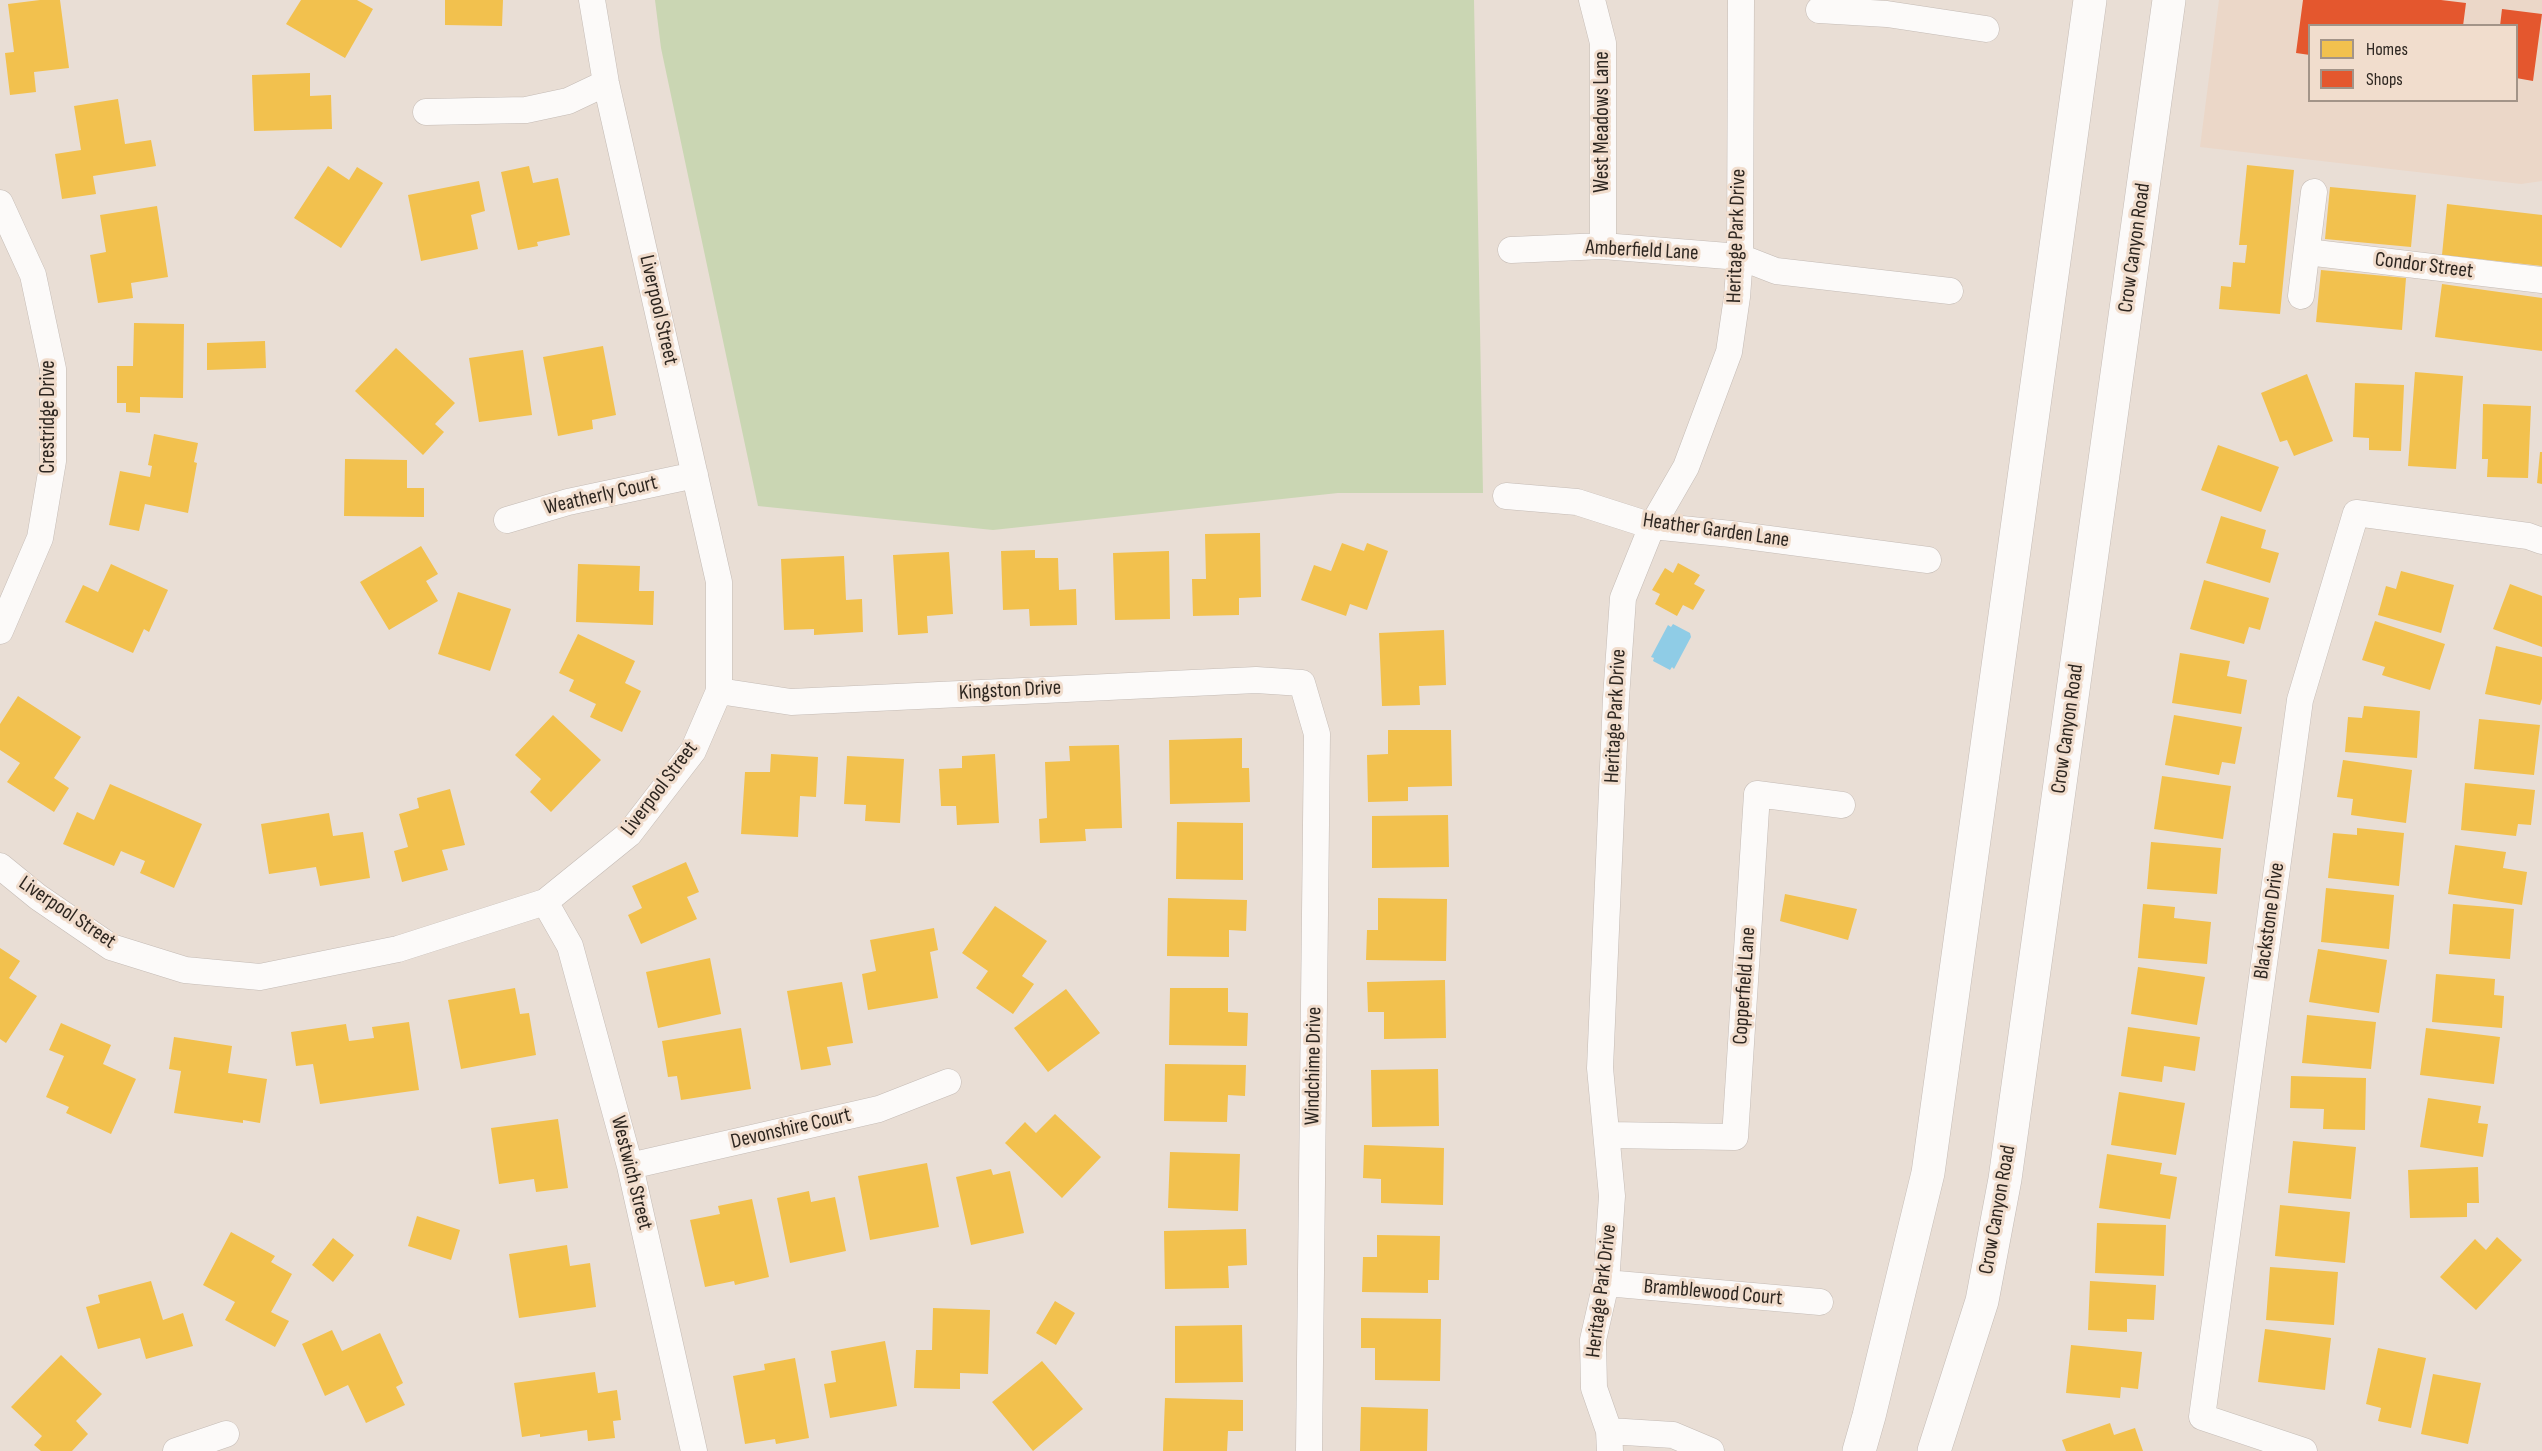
<!DOCTYPE html>
<style>
body{margin:0}
#map{position:relative;width:2542px;height:1451px;overflow:hidden;background:#e9ded5;font-family:"Sofia Sans Condensed",sans-serif}
canvas{display:block}
.legend{position:absolute;left:2308px;top:24px;width:210px;height:78px;box-sizing:border-box;background:#f1ddcd;border:2px solid #a39488;margin:0;padding:8px 10px;list-style:none;font-size:18px;color:#2d2620}
.legend li{display:flex;align-items:center;gap:12px;height:30px}
.legend b{width:30px;border:2px solid #a39488}
</style>
<div id="map">
<canvas width="2542" height="1451"></canvas>
<ul class="legend">
<li><b style="height:16px;background:#f2c14e"></b>Homes</li>
<li><b style="height:16px;background:#e4572e"></b>Shops</li>
</ul>
</div>
<script>
const ctx = document.querySelector('canvas').getContext('2d');
ctx.lineJoin = 'round';
function paint(path, color) { ctx.fillStyle = color; ctx.fill(path, 'evenodd'); }
const shape = rows => new Path2D(rows.map(r => 'M' + r).join(''));
function trace(path, color, width, dash) { ctx.strokeStyle = color; ctx.lineWidth = width; ctx.lineCap = dash ? 'butt' : 'round'; ctx.setLineDash(dash || []); ctx.stroke(path); }
function drawText(font, color, halo, rows, align = 'center') {
  ctx.font = font + ' "Sofia Sans Condensed",sans-serif'; ctx.lineWidth = 6; ctx.setLineDash([]); ctx.textBaseline = 'middle'; ctx.strokeStyle = halo; ctx.fillStyle = color; for (const [text, x, y, turn = 0] of rows) {
    ctx.save(); ctx.translate(x, y); ctx.rotate((+turn || 0) * Math.PI / 180); ctx.textAlign = isNaN(turn) ? turn : align; if (halo) ctx.strokeText(text, 0, 0); ctx.fillText(text, 0, 0); ctx.restore();
  }
}
paint(shape([
 [2219,0,2542,0,2542,181,2521,184,2200,147],
 [2310,26,2516,26,2516,100,2310,100]
]), '#ebd7c8');
paint(shape([
 [655,0,1474,0,1483,493,1338,493,993,530,758,506,661,48]
]), '#cad6b3');
paint(shape([
 [1673,624,1690,633,1691,637,1674,669,1672,667,1670,670,1653,661,1654,658,1651,657,1668,625,1671,627]
]), '#8fcce6');
paint(shape([
 [40,0,60,0,69,68,34,72,36,92,10,95,5,53,14,52,8,4],
 [301,0,357,0,373,9,345,58,286,24],
 [445,0,503,0,502,26,445,25],
 [310,73,310,96,331,95,332,129,254,131,252,75],
 [118,99,125,144,151,140,156,166,93,176,96,194,62,199,55,154,81,150,74,106],
 [2247,165,2294,170,2280,314,2219,309,2221,286,2231,287,2233,262,2245,263,2247,245,2239,245],
 [328,166,349,180,357,167,383,183,341,248,294,218],
 [529,166,533,183,558,178,570,235,537,242,538,246,518,250,501,172],
 [479,181,485,211,471,215,478,249,421,261,408,195],
 [2330,187,2416,195,2411,247,2325,239],
 [2447,204,2542,215,2542,266,2442,255],
 [157,206,168,277,131,283,133,298,98,303,90,255,106,252,100,215],
 [2321,270,2406,278,2402,330,2316,322],
 [2442,284,2542,298,2542,351,2435,337],
 [134,323,184,324,183,398,140,397,140,413,126,412,126,403,117,403,117,366,133,366],
 [265,341,266,368,207,370,207,343],
 [603,346,616,415,592,420,593,429,558,436,543,357],
 [396,348,455,403,435,424,444,432,423,455,355,391],
 [523,350,532,415,479,422,469,358],
 [2415,372,2463,376,2456,469,2408,466],
 [2307,374,2333,441,2294,456,2287,440,2280,442,2261,393],
 [2355,383,2404,385,2401,451,2369,450,2369,438,2353,437],
 [2483,404,2531,406,2528,478,2487,477,2488,459,2482,459],
 [154,434,198,443,194,462,197,463,188,513,145,504,139,531,109,525,120,471,150,477,152,466,148,465],
 [2218,445,2279,467,2261,512,2201,490],
 [2540,452,2542,452,2542,484,2537,483],
 [345,459,407,460,407,488,424,488,424,517,344,516],
 [2221,516,2266,530,2261,548,2279,553,2270,583,2206,563],
 [1260,533,1261,597,1239,598,1239,615,1193,616,1192,579,1206,579,1205,534],
 [1342,543,1364,551,1367,543,1388,551,1367,610,1350,604,1346,616,1301,600,1314,565,1331,571],
 [421,546,438,574,426,581,438,601,389,630,360,582],
 [1035,550,1035,558,1058,558,1059,590,1076,589,1077,625,1030,626,1029,609,1003,610,1001,551],
 [1169,551,1170,619,1115,620,1113,553],
 [949,552,953,614,927,616,928,633,898,635,893,555],
 [844,556,846,600,862,599,863,632,814,635,814,629,784,630,781,559],
 [1678,563,1700,575,1694,584,1705,590,1693,610,1683,605,1677,616,1655,604,1660,594,1652,590,1665,568,1673,573],
 [111,564,168,590,149,632,144,629,133,653,65,622,83,585,98,592],
 [578,564,640,566,639,591,654,591,653,625,576,622],
 [2401,571,2454,585,2441,633,2378,615,2386,586,2396,589],
 [2204,580,2269,598,2260,630,2249,627,2244,644,2190,629],
 [2510,584,2542,596,2542,647,2493,629],
 [458,592,511,609,490,671,438,654],
 [2375,621,2445,644,2430,690,2382,675,2385,667,2362,660],
 [1444,630,1446,685,1419,686,1420,705,1382,706,1379,633],
 [578,634,635,661,625,683,641,691,622,732,590,717,596,704,569,691,574,680,559,673],
 [2496,646,2542,657,2542,699,2540,705,2485,694],
 [2180,653,2230,661,2227,676,2247,680,2241,714,2172,703],
 [18,696,81,737,54,778,69,788,54,812,7,782,20,763,0,750,0,724],
 [2364,706,2420,711,2417,758,2345,752,2348,717,2362,718],
 [553,715,601,760,551,812,530,792,541,779,515,755],
 [2174,715,2242,727,2235,764,2222,762,2219,775,2165,765],
 [2479,719,2540,725,2534,775,2474,769],
 [1388,730,1451,730,1452,786,1408,787,1408,801,1368,802,1367,755,1388,754],
 [1242,738,1242,768,1249,768,1250,802,1170,804,1169,740],
 [1119,745,1122,828,1085,829,1086,841,1040,843,1039,819,1047,818,1045,762,1070,761,1069,746],
 [771,754,818,757,816,797,800,796,798,837,741,834,745,772,770,772],
 [995,754,999,823,957,825,956,806,941,806,939,769,962,768,962,756],
 [847,756,904,759,900,823,865,821,866,805,844,804],
 [2343,760,2412,770,2406,823,2351,815,2353,799,2337,797],
 [2162,776,2231,786,2223,839,2154,829],
 [2465,783,2535,790,2531,825,2518,824,2516,836,2461,830],
 [110,784,202,824,174,888,140,873,145,861,121,851,114,866,63,844,77,812,94,820],
 [450,789,465,845,442,850,448,870,402,882,394,851,408,847,399,814,419,808,417,798],
 [329,813,333,836,363,832,370,878,320,886,316,867,269,874,261,824],
 [1448,815,1449,867,1372,868,1372,816],
 [1177,822,1243,823,1243,880,1176,879],
 [2357,828,2404,833,2399,886,2328,878,2333,833,2357,835],
 [2151,842,2221,848,2217,894,2147,889],
 [2455,845,2506,852,2503,868,2527,872,2522,905,2448,894],
 [686,862,699,892,687,897,697,919,641,944,628,915,642,908,632,886],
 [2326,888,2394,895,2389,949,2321,942],
 [1785,894,1857,909,1848,940,1780,921],
 [1168,898,1247,900,1246,931,1229,930,1229,957,1167,956],
 [1378,898,1447,899,1446,961,1366,960,1367,930,1378,930],
 [2143,904,2175,907,2174,918,2211,922,2207,964,2138,958],
 [2453,904,2514,909,2510,959,2449,954],
 [995,906,1047,941,1022,976,1034,984,1013,1014,976,988,988,971,962,953],
 [934,928,938,950,930,952,938,998,868,1010,862,974,876,971,870,940],
 [0,948,20,961,9,978,37,996,6,1043,0,1039],
 [2318,949,2387,960,2379,1013,2309,1002],
 [710,958,721,1014,658,1028,646,972],
 [2138,967,2205,977,2197,1025,2131,1014],
 [2436,974,2495,979,2494,995,2504,996,2502,1028,2432,1022],
 [1445,980,1446,1038,1384,1039,1384,1012,1368,1012,1367,982],
 [842,982,853,1043,827,1047,831,1065,801,1070,787,991],
 [515,988,520,1014,529,1013,536,1055,461,1069,448,1000],
 [1170,988,1228,988,1228,1012,1248,1013,1247,1046,1169,1045],
 [1066,989,1100,1033,1048,1072,1014,1028],
 [2307,1015,2376,1022,2371,1069,2302,1063],
 [409,1022,419,1090,320,1104,313,1064,296,1066,291,1032,346,1024,349,1041,374,1038,372,1027],
 [61,1023,111,1045,103,1064,136,1079,111,1134,66,1113,69,1107,46,1097,64,1056,49,1050],
 [2128,1027,2200,1037,2195,1071,2164,1066,2162,1082,2121,1076],
 [741,1028,751,1089,681,1100,677,1076,668,1077,662,1041],
 [2426,1028,2500,1037,2494,1084,2420,1075],
 [174,1037,232,1046,228,1073,267,1079,260,1123,243,1120,243,1123,174,1113,181,1071,169,1069],
 [1165,1064,1246,1065,1245,1096,1228,1095,1227,1122,1164,1121],
 [1438,1069,1439,1126,1372,1127,1371,1070],
 [2291,1076,2366,1078,2365,1130,2323,1129,2324,1109,2290,1108],
 [2119,1092,2185,1103,2176,1155,2111,1145],
 [2428,1098,2481,1106,2478,1123,2488,1124,2483,1157,2420,1147],
 [1055,1114,1101,1157,1062,1198,1005,1143,1025,1122,1036,1133],
 [558,1119,568,1188,536,1192,534,1179,499,1184,491,1128],
 [2293,1141,2356,1147,2351,1199,2288,1193],
 [1364,1145,1444,1148,1443,1205,1381,1203,1381,1179,1363,1178],
 [1170,1152,1240,1154,1238,1211,1168,1208],
 [2107,1154,2162,1163,2160,1174,2177,1177,2170,1219,2099,1208],
 [927,1163,939,1227,870,1240,858,1176],
 [2478,1167,2479,1203,2467,1203,2467,1217,2410,1218,2408,1170],
 [991,1169,993,1175,1010,1171,1024,1233,971,1245,956,1177],
 [809,1191,811,1202,835,1197,846,1251,790,1263,777,1198],
 [752,1199,769,1277,735,1285,734,1281,705,1287,690,1220,720,1214,718,1206],
 [2280,1205,2350,1212,2345,1263,2275,1256],
 [417,1216,460,1230,451,1260,408,1246],
 [2097,1223,2166,1225,2164,1276,2095,1273],
 [1246,1229,1247,1265,1228,1266,1229,1288,1165,1289,1164,1231],
 [231,1232,275,1256,271,1262,292,1274,271,1312,289,1321,275,1347,225,1320,235,1302,203,1285],
 [1377,1235,1440,1236,1439,1280,1428,1280,1428,1293,1362,1292,1363,1257,1377,1257],
 [2497,1237,2522,1260,2476,1310,2440,1277,2475,1239,2486,1250],
 [333,1238,354,1255,333,1282,312,1265],
 [567,1245,570,1266,590,1263,596,1307,519,1318,509,1254],
 [2270,1267,2338,1272,2334,1325,2266,1320],
 [151,1281,163,1320,183,1313,193,1346,146,1359,140,1338,98,1349,86,1307,100,1303,98,1295],
 [2090,1281,2156,1285,2154,1320,2127,1319,2127,1332,2088,1330],
 [1055,1301,1075,1313,1056,1345,1036,1333],
 [933,1308,990,1310,988,1374,960,1373,960,1389,914,1388,916,1350,932,1350],
 [1361,1318,1441,1319,1440,1381,1375,1380,1375,1348,1361,1348],
 [1242,1325,1243,1382,1175,1383,1175,1326],
 [2265,1329,2331,1338,2325,1390,2258,1382],
 [332,1330,342,1351,380,1333,403,1383,396,1387,405,1405,366,1423,348,1385,325,1396,302,1344],
 [885,1341,897,1406,830,1418,824,1384,836,1382,831,1351],
 [2071,1345,2142,1352,2138,1389,2121,1387,2120,1398,2066,1393],
 [2378,1348,2426,1358,2411,1428,2378,1421,2381,1408,2366,1404],
 [61,1355,102,1394,76,1421,88,1434,72,1451,41,1451,34,1445,42,1436,11,1407],
 [795,1358,809,1438,776,1444,775,1439,745,1444,733,1376,765,1370,764,1364],
 [1042,1361,1083,1409,1033,1451,992,1402],
 [595,1372,598,1393,617,1390,621,1420,613,1421,615,1438,588,1441,587,1430,540,1437,540,1434,522,1437,514,1383],
 [2433,1374,2481,1383,2468,1444,2421,1434],
 [1165,1398,1243,1400,1243,1431,1228,1431,1227,1451,1163,1451],
 [1361,1407,1428,1409,1427,1451,1360,1451],
 [2110,1423,2114,1435,2135,1428,2143,1451,2066,1451,2062,1440]
]), '#f2c14e');
paint(shape([
 [2303,0,2441,0,2466,3,2463,26,2310,26,2310,55,2296,53],
 [2502,9,2542,14,2533,81,2516,78,2516,26,2500,26]
]), '#e4572e');
const minor = shape([
 [1592,0,1603,43,1603,246],
 [1819,10,1887,14,1986,29],
 [426,112,526,110,568,101,606,83],
 [0,203,33,275,53,369,53,461,40,538,0,631],
 [1511,250,1603,246,1740,257,1776,271,1950,291],
 [2307,252,2542,280],
 [2301,296,2314,192],
 [1506,496,1577,502,1652,526,1731,534,1928,560],
 [507,520,568,502,695,475],
 [719,691,791,702,1256,680,1302,683,1317,734,1309,1451],
 [0,866,38,897,111,947,185,970,260,977,398,949,545,902,629,834,693,751,719,691,719,582,606,83,592,0],
 [545,902,570,946,630,1166,694,1451],
 [1608,1135,1735,1137,1757,794,1842,805],
 [630,1166,879,1109,948,1082],
 [1606,1283,1820,1302],
 [1609,1431,1673,1435,1711,1451],
 [176,1451,226,1434],
 [1610,1451,1609,1431,1594,1388,1593,1340,1606,1283,1612,1196,1600,1068,1616,698,1623,598,1652,526,1686,467,1729,352,1737,297,1740,257,1741,0],
 [2304,1451,2202,1417,2300,700,2356,513,2528,536,2542,541]
]);
const secondary = shape([
 [1859,1451,1869,1416,1928,1173,2090,0],
 [1934,1451,1982,1301,2005,1179,2169,0]
]);
trace(minor, '#c4bbb5', 27);
trace(secondary, '#c4bbb5', 34);
trace(minor, '#fcfaf9', 26);
trace(secondary, '#fcfaf9', 33);
drawText('21px', '#2d2620', '#f1ddcd', [
 ["West Meadows Lane",1603,122,-90],
 ["Heritage Park Drive",1737,236,-88],
 ["Crow Canyon Road",2135,248,-82],
 ["Amberfield Lane",1642,251,3],
 ["Condor Street",2424,266,7],
 ["Liverpool Street",658,310,77],
 ["Crestridge Drive",49,417,-90],
 ["Weatherly Court",601,496,-13],
 ["Heather Garden Lane",1716,531,8],
 ["Kingston Drive",1010,691,-3],
 ["Heritage Park Drive",1616,716,-87],
 ["Crow Canyon Road",2068,729,-82],
 ["Liverpool Street",660,789,-53],
 ["Liverpool Street",67,913,34],
 ["Blackstone Drive",2270,921,-82],
 ["Copperfield Lane",1745,986,-86],
 ["Windchime Drive",1314,1066,-89],
 ["Devonshire Court",791,1129,-13],
 ["Westwich Street",631,1173,76],
 ["Crow Canyon Road",1998,1210,-80],
 ["Heritage Park Drive",1602,1291,-83],
 ["Bramblewood Court",1713,1293,5]
]);
</script>
